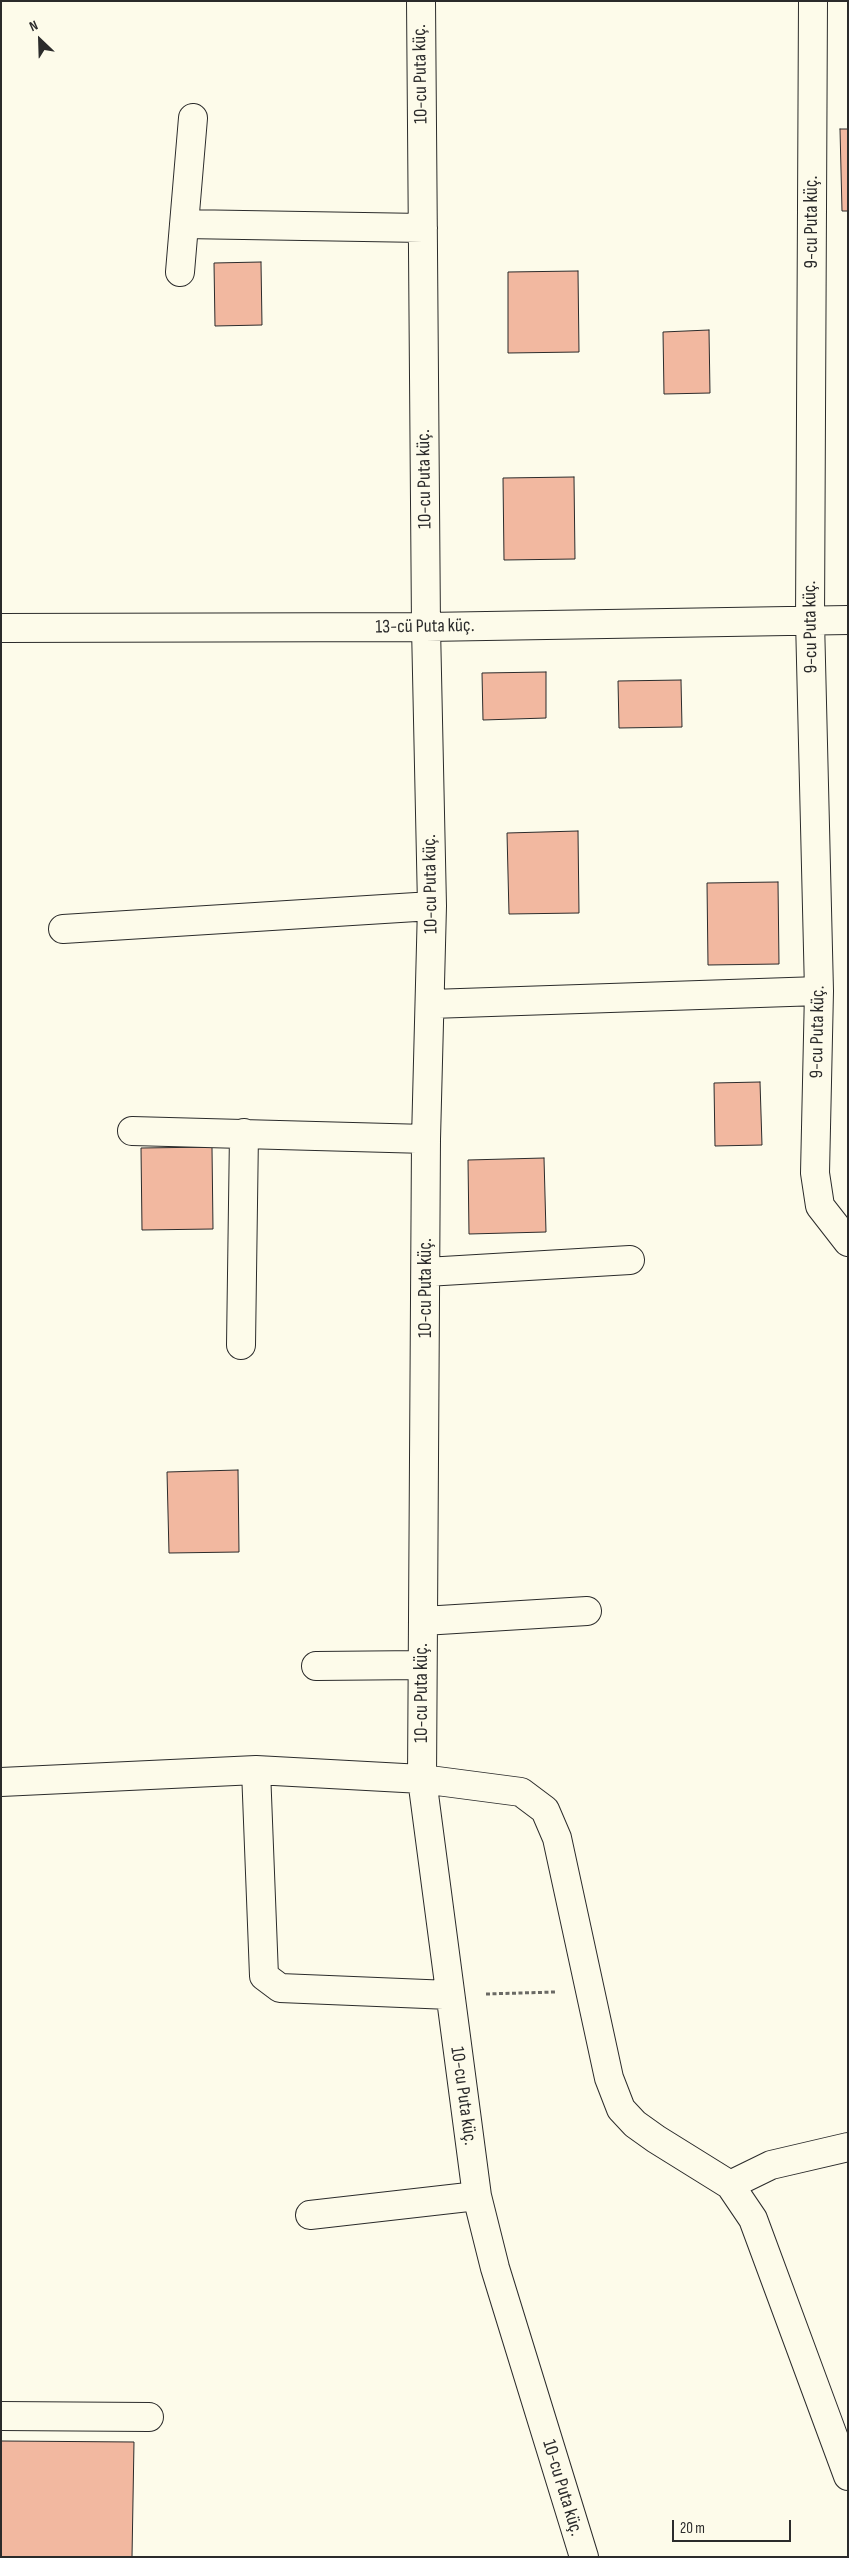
<!DOCTYPE html>
<meta charset="utf-8">
<style>
body{margin:0}
#map{position:relative;width:849px;height:2558px;overflow:hidden;background:#fdfbea;font-family:"Sofia Sans Condensed",sans-serif}
canvas{display:block}
.frame{position:absolute;inset:0;border:2px solid #2b2b2b;pointer-events:none}
.north{position:absolute;left:15px;top:15px;width:50px;height:50px;-webkit-text-stroke:4px #fdfbea;paint-order:stroke;rotate:336deg;font-size:14px;font-weight:700;line-height:20px;text-align:center;color:#2b2b2b}
.north::after{content:'';display:block;margin:auto;width:18px;height:22px;background:#2b2b2b;clip-path:polygon(50% 0,100% 100%,50% 72%,0 100%)}
.scale{position:absolute;left:672px;top:2520px;width:119px;height:22px;box-sizing:border-box;border:2px solid #2b2b2b;border-top:0;padding-left:6px;font-size:15px;line-height:18px;white-space:nowrap;color:#2b2b2b;-webkit-text-stroke:4px #fdfbea;paint-order:stroke}
</style>
<div id="map">
<canvas width="849" height="2558"></canvas>
<div class="frame"></div>
<div class="north">N</div>
<div class="scale">20 m</div>
</div>
<script>
const ctx = document.querySelector('canvas').getContext('2d');
ctx.lineJoin = 'round';
function paint(path, color) { ctx.fillStyle = color; ctx.fill(path, 'evenodd'); }
const shape = rows => new Path2D(rows.map(r => 'M' + r).join(''));
function trace(path, color, width, dash) { ctx.strokeStyle = color; ctx.lineWidth = width; ctx.lineCap = dash ? 'butt' : 'round'; ctx.setLineDash(dash || []); ctx.stroke(path); }
function drawText(font, color, halo, rows, align = 'center') {
  ctx.font = font + ' "Sofia Sans Condensed",sans-serif'; ctx.lineWidth = 4; ctx.setLineDash([]); ctx.textBaseline = 'middle'; ctx.strokeStyle = halo; ctx.fillStyle = color; for (const [text, x, y, turn = 0] of rows) {
    ctx.save(); ctx.translate(x, y); ctx.rotate((+turn || 0) * Math.PI / 180); ctx.textAlign = isNaN(turn) ? turn : align; if (halo) ctx.strokeText(text, 0, 0); ctx.fillText(text, 0, 0); ctx.restore();
  }
}
const building = shape([
 [840,129,848,129,848,211,842,211,840,129],
 [261,262,262,325,215,326,214,263,261,262],
 [578,271,579,352,508,353,508,272,578,271],
 [709,330,710,393,664,394,663,332,709,330],
 [574,477,575,559,504,560,503,478,574,477],
 [546,672,546,718,483,720,482,673,546,672],
 [681,680,682,727,619,728,618,681,681,680],
 [578,831,579,913,509,914,507,833,578,831],
 [778,882,779,964,708,965,707,883,778,882],
 [760,1082,762,1145,715,1146,714,1083,760,1082],
 [212,1147,213,1229,142,1230,141,1148,212,1147],
 [544,1158,546,1232,469,1234,468,1160,544,1158],
 [238,1470,239,1552,169,1553,167,1472,238,1470],
 [1,2441,134,2442,132,2557,1,2557,1,2441]
]);
paint(building, '#f2b8a0');
trace(building, '#2b2b2b', 1);
const street = shape([
 [421,1,426,627,432,906,426,1139,422,1779,477,2196,495,2268,584,2557],
 [813,1,810,620,819,991,815,1173,820,1206,848,1242],
 [184,224,423,228],
 [180,272,193,118],
 [1,628,426,627,848,620],
 [63,929,432,906],
 [431,1004,819,991],
 [132,1131,426,1139],
 [426,1272,630,1260],
 [241,1345,244,1133],
 [423,1621,587,1611],
 [316,1666,422,1665],
 [256,1770,264,1976,280,1988,450,1995],
 [1,1782,256,1770,422,1779,521,1792,545,1810,557,1838,609,2078,621,2109,635,2124,656,2139,730,2185,753,2219,848,2476],
 [730,2185,771,2165,848,2147],
 [310,2215,477,2196],
 [1,2416,149,2417]
]);
trace(street, '#2b2b2b', 30);
trace(shape([
 [486,1994,555,1992]
]), '#6a6964', 3, [4, 2.5]);
trace(street, '#fdfbea', 28);
drawText('19px', '#2b2b2b', '#fdfbea', [
 ["10-cu Puta küç.",421,74,-91],
 ["9-cu Puta küç.",812,222,-90],
 ["10-cu Puta küç.",425,479,-91],
 ["13-cü Puta küç.",425,627,-1],
 ["9-cu Puta küç.",811,627,-91],
 ["10-cu Puta küç.",431,884,-91],
 ["9-cu Puta küç.",818,1032,-89],
 ["10-cu Puta küç.",426,1288,-90],
 ["10-cu Puta küç.",422,1693,-90],
 ["10-cu Puta küç.",463,2096,82],
 ["10-cu Puta küç.",562,2488,73]
]);
</script>
